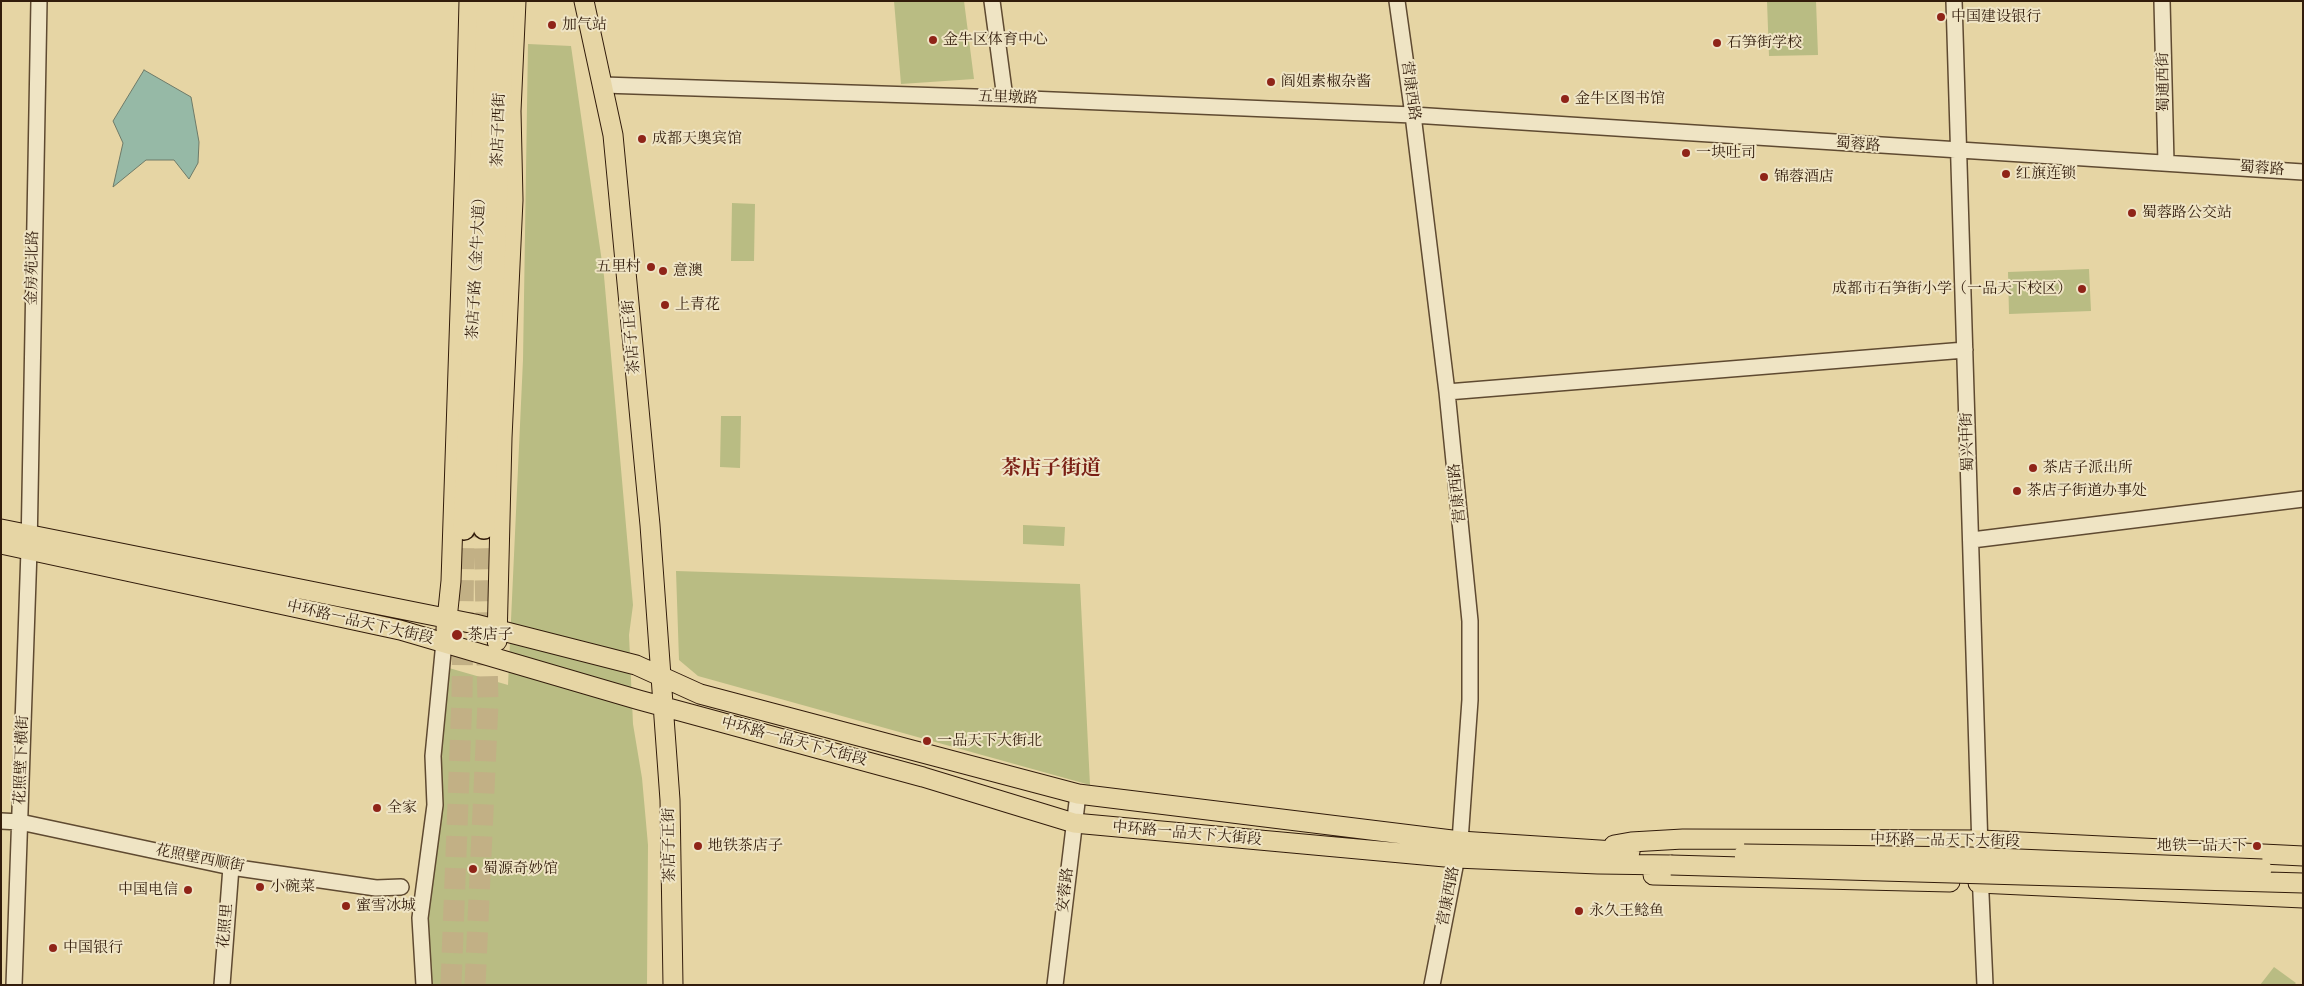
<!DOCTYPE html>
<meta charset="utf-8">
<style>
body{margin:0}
#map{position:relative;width:2304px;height:986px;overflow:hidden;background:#e6d5a4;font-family:Alegreya,serif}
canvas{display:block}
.frame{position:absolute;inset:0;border:2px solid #321c0b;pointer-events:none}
</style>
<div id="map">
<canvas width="2304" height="986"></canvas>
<div class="frame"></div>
</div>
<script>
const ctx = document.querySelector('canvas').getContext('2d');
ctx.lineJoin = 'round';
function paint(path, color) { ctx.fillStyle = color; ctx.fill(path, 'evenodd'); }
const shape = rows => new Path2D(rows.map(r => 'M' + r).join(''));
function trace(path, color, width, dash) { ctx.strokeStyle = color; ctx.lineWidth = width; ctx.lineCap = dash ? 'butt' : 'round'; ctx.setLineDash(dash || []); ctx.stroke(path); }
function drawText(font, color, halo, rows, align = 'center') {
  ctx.font = font + ' Alegreya,"Noto Serif SC",serif'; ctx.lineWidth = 4; ctx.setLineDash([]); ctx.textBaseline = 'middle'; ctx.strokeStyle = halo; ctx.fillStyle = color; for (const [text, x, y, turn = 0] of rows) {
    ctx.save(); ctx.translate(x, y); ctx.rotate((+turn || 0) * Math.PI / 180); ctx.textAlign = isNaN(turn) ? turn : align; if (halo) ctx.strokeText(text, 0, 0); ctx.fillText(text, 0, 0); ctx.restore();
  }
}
paint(shape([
 [894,1,964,1,974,79,901,84],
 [1767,1,1816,1,1818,55,1769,56],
 [528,44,571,46,604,276,633,605,629,635,633,724,642,778,648,845,647,985,431,985,426,922,440,731,449,668,508,685,523,360],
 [732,203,755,204,754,261,731,261],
 [2089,269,2091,311,2009,314,2008,272],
 [721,416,741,416,740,468,720,467],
 [1023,525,1065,527,1064,546,1023,544],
 [676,571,1080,584,1090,785,698,676,679,660],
 [2274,967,2296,983,2294,985,2260,985]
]), '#b9bc83');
const water = shape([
 [144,70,191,97,199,142,198,163,189,179,174,160,146,160,113,187,123,143,113,121,144,70]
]);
paint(water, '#96b9a6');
trace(water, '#6e7a68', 1);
trace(shape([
 [451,985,462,697,464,529],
 [475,985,488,703,484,528]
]), '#c2b085', 21, [21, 11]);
const minor = shape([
 [992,1,1005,98],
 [1397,1,1413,115,1447,392,1470,621,1470,700,1460,841,1432,985],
 [1954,1,1980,849],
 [2162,1,2166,163],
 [603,85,1005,98,1413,115,2303,172],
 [1447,392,1965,350],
 [1972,540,2303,499],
 [1,821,20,822,231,867,376,888,401,887],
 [1980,872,1985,985],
 [14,985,29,550,39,1],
 [222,985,231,867],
 [424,985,420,918,435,805,433,756,444,642],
 [1055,985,1078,794]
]);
const major = shape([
 [584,1,613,135,650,525,670,800,673,985],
 [1,529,475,624,636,665,700,694,1078,794,1460,841,1630,852],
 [1,544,400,630,639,700,923,777,1074,823,1456,858,1598,864,1671,865],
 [446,629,451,581,465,159,469,1],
 [497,641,502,438,513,200,511,111,516,1],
 [1614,845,1631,842,1683,839,1981,840,2303,856],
 [1653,875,1950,882],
 [1978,883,2303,898]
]);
const highway = shape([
 [484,528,504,1],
 [464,529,488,1]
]);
trace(minor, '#5f4a31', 18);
trace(major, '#321c0b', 21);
trace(highway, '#321c0b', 24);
trace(minor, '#efe4c4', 15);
trace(major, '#e6d5a4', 19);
trace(highway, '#e6d5a4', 21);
const majorBridge = shape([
 [1744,854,1970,857,2262,869],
 [1671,865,2303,883]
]);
trace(majorBridge, '#321c0b', 21, []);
trace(majorBridge, '#e6d5a4', 19);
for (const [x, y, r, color] of [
 [1941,17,5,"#8f2418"],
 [552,25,5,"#8f2418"],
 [933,40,5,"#8f2418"],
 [1717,43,5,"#8f2418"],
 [1271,82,5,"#8f2418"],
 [1565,99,5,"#8f2418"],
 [642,139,5,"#8f2418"],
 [1686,153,5,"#8f2418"],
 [2006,174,5,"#8f2418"],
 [1764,177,5,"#8f2418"],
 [2132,213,5,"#8f2418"],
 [651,267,5,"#8f2418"],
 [663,271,5,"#8f2418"],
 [2082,289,5,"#8f2418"],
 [665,305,5,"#8f2418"],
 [2033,468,5,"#8f2418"],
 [2017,491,5,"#8f2418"],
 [457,635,6,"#8f2418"],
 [927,741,5,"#8f2418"],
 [377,808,5,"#8f2418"],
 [698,846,5,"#8f2418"],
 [2257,846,5,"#8f2418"],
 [473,869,5,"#8f2418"],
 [260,887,5,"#8f2418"],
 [188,890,5,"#8f2418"],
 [346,906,5,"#8f2418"],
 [1579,911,5,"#8f2418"],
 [53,948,5,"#8f2418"]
]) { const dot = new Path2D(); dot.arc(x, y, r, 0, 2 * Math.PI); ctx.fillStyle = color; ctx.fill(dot); trace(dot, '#efe4c4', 2); }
drawText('15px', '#321c0b', '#efe4c4', [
 ["中国建设银行",1951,17],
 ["加气站",562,25],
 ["金牛区体育中心",943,40],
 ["石笋街学校",1727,43],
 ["阎姐素椒杂酱",1281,82],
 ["金牛区图书馆",1575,99],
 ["成都天奥宾馆",652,139],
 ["一块吐司",1696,153],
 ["红旗连锁",2016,174],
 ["锦蓉酒店",1774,177],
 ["蜀蓉路公交站",2142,213],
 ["五里村",641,267,"right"],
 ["意澳",673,271],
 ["成都市石笋街小学（一品天下校区）",2072,289,"right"],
 ["上青花",675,305],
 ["茶店子派出所",2043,468],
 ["茶店子街道办事处",2027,491],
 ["茶店子",468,635],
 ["一品天下大街北",937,741],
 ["全家",387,808],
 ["地铁茶店子",708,846],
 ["地铁一品天下",2247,846,"right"],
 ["蜀源奇妙馆",483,869],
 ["小碗菜",270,887],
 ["中国电信",178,890,"right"],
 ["蜜雪冰城",356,906],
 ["永久王鲶鱼",1589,911],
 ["中国银行",63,948]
], 'left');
drawText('15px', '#321c0b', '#efe4c4', [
 ["蜀通西街",2164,82,-91],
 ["营康西路",1410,91,82],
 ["五里墩路",1008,98,2],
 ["茶店子西街",499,130,-88],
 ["蜀蓉路",1858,145,4],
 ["蜀蓉路",2262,169,4],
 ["茶店子路（金牛大道）",477,265,-87],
 ["金房苑北路",33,268,-89],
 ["茶店子正街",632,337,-95],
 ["蜀兴中街",1968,442,-92],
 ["营康西路",1458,493,-96],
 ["中环路一品天下大街段",360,623,13],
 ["中环路一品天下大街段",794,742,15],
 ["花照壁下横街",22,760,-88],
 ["中环路一品天下大街段",1187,834,5],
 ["中环路一品天下大街段",1945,841,1],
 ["茶店子正街",670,845,-91],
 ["花照壁西顺街",200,859,11],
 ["安蓉路",1066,890,-83],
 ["营康西路",1449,896,-79],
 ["花照里",226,926,-85]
]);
drawText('bold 20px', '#7a1f14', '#efe4c4', [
 ["茶店子街道",1051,469]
]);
</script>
